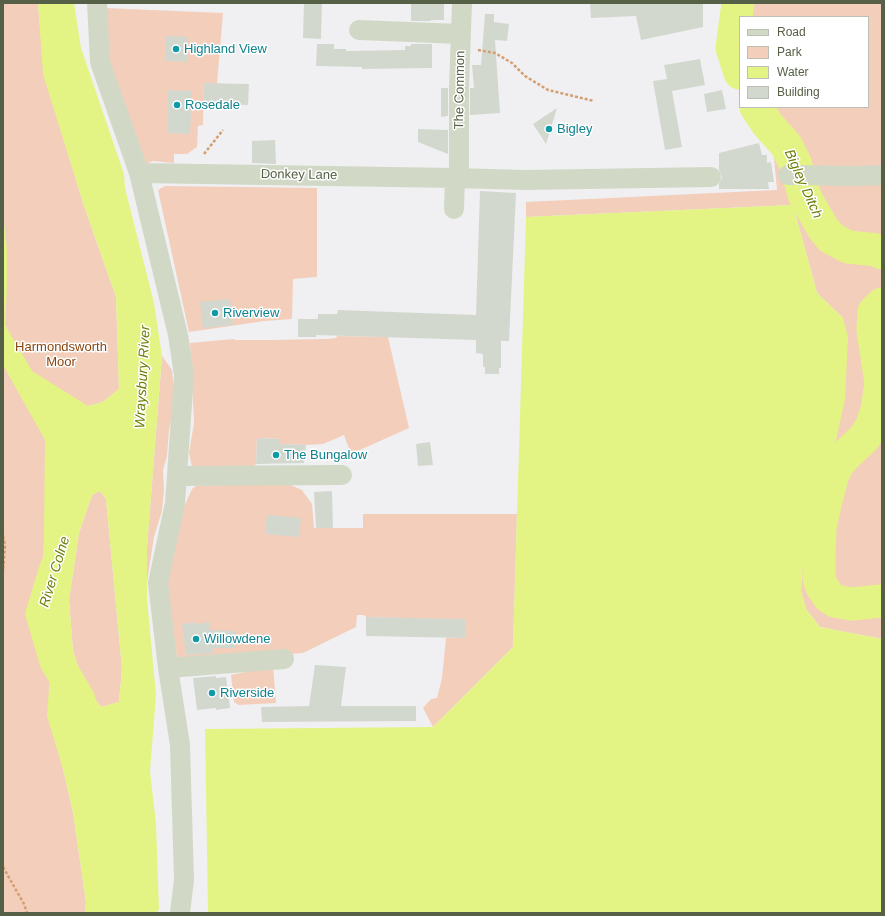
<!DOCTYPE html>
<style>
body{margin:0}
#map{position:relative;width:885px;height:916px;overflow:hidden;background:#f0f0f3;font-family:Helvetica,sans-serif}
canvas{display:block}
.frame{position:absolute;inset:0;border:4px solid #556046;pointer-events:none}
.legend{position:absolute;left:739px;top:16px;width:130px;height:92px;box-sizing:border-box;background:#fff;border:1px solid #bbbfb5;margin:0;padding:5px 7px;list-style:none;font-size:12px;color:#556046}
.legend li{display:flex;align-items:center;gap:8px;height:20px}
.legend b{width:20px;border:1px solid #bbbfb5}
</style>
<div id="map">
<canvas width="885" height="916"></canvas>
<div class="frame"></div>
<ul class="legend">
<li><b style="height:5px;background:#d1d9c6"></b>Road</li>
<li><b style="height:11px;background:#f3cebb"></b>Park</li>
<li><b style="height:11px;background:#e3f485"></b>Water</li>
<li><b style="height:11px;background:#d3d8cf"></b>Building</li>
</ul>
</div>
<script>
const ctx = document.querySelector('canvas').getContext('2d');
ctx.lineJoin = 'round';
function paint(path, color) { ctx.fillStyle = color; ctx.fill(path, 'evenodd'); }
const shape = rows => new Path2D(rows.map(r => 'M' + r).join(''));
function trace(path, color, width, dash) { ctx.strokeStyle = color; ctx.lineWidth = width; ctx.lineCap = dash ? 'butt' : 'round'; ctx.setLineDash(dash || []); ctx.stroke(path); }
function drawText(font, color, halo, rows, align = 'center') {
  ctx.font = font + ' Helvetica,sans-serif'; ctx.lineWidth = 3; ctx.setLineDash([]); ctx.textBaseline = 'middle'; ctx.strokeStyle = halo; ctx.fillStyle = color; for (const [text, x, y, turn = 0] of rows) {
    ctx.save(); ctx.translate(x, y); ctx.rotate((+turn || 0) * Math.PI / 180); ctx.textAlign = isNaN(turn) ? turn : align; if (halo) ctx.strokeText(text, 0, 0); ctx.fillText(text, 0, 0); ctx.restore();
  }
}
paint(shape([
 [3,3,38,3,44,74,83,203,116,297,119,389,103,402,88,406,44,541,42,614,56,661,50,676,63,769,73,812,86,902,85,913,3,913],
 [739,3,882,3,882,639,820,627,806,609,801,591,802,570,810,555,815,549,813,497,825,469,832,459,843,318,817,293,793,205,526,217,526,202,777,190,774,158,768,125,756,107,868,107,868,17,740,17,740,73,736,59],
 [105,8,223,13,217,84,204,83,203,125,198,126,197,147,187,154,174,154,174,163,153,161,146,164,109,61],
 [165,186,317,188,317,277,293,279,292,319,265,321,189,332,158,190],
 [337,336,388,337,409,428,351,454,344,435,323,444,306,445,280,444,280,439,257,438,256,464,254,467,192,467,189,453,194,423,190,343,234,339,235,340,273,340,326,339,336,338],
 [162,356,172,370,174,391,173,410,169,430,167,456,163,470,164,490,162,511,154,537,147,582,147,547],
 [286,483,302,490,312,504,314,528,363,528,363,514,517,514,513,647,433,727,423,708,431,699,437,698,442,678,446,638,465,638,465,620,366,617,364,615,357,615,356,627,303,653,218,660,177,658,165,582,183,509,192,489,196,486],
 [100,491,106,499,122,669,119,702,101,707,83,682,73,651,69,600,79,533,92,495],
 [273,666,276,703,239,705,234,702,231,675]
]), '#f3cebb');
paint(shape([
 [38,3,74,3,81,48,124,174,125,188,154,303,162,356,147,547,147,599,156,695,150,771,156,824,159,909,157,913,85,913,86,902,73,812,63,769,47,716,50,676,56,661,43,613,45,440,3,365,3,213,7,251,7,287,5,325,32,371,88,406,103,402,119,389,116,297,83,203,43,74],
 [100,491,106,499,122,669,119,702,101,707,83,682,73,651,69,600,79,533,92,495],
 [793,205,817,293,843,318,848,337,845,399,832,459,825,469,813,497,815,549,810,555,802,570,801,591,806,609,820,627,882,639,882,913,208,913,205,729,433,727,513,647,526,217]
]), '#e3f485');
trace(shape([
 [738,3,732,48,740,73],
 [756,107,768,125,786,145,795,163,805,197,823,228,831,238,848,247,877,250,882,253],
 [882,304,874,312,873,330,881,383,877,410,872,425,865,437,843,458,837,466,832,477,826,500,820,527,819,556,819,577,821,585,829,597,835,601,851,604,882,601],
 [56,568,42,614,56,661,79,700]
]), '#e3f485', 33);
paint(shape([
 [304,3,322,3,321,39,303,38],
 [411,3,444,3,444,20,431,20,431,21,411,21],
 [590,3,703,3,703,27,641,40,636,16,591,18],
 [485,14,494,14,494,22,509,24,507,41,495,40,500,113,470,115,470,88,474,88,472,65,481,65],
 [165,36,188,37,187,62,165,61],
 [317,44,334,44,334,49,346,49,346,51,405,50,405,46,411,46,411,44,432,44,432,68,362,69,362,67,316,66],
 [700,59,705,85,672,91,682,147,665,150,653,81,667,79,664,65],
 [204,83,249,84,248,105,203,104],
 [441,88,448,88,448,116,441,117],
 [168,90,192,91,190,134,167,133],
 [722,90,726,109,707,112,704,94],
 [557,108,546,144,533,124],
 [418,129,448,130,448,154,418,142],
 [275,140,276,164,252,163,252,141],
 [759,143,762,155,767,155,767,163,771,162,774,182,768,182,769,189,719,189,719,184,722,177,719,170,719,153],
 [480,191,516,193,509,341,501,341,501,368,499,368,499,374,485,374,485,367,483,367,483,354,476,353,476,340,316,335,316,337,298,337,298,319,318,319,318,314,337,314,338,310,476,315],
 [230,299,233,325,203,328,200,302],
 [257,438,280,439,280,444,306,445,304,463,256,464],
 [430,442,433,465,418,466,416,444],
 [332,491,333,528,316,528,314,492],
 [267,515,301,518,299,537,265,534],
 [366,617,465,619,465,638,366,636],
 [195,622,197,624,209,622,210,630,235,631,235,648,213,648,213,653,186,655,182,624],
 [315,665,346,667,341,706,416,706,416,721,262,722,261,707,309,706],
 [216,676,216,678,226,677,230,708,216,710,216,708,197,710,193,678]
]), '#d3d8cf');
trace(shape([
 [478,50,495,53,512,63,525,76,548,90,594,101],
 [204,154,223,130],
 [3,536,5,545,3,572],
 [3,867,24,904,27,913]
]), '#d59e70', 2.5, [3, 2]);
trace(shape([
 [97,3,100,62,139,173,178,335,184,375,175,503,158,583,168,668,180,745,184,880,180,913],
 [359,30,460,34],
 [139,173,455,178,525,180,711,177],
 [788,175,857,176,882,175],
 [459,178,459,87,462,3],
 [454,209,455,178],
 [177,476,342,475],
 [168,668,284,659]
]), '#d1d9c6', 20);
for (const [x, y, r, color] of [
 [176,49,4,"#0f9aa8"],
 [177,105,4,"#0f9aa8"],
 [549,129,4,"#0f9aa8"],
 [215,313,4,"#0f9aa8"],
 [276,455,4,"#0f9aa8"],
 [196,639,4,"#0f9aa8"],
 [212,693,4,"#0f9aa8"]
]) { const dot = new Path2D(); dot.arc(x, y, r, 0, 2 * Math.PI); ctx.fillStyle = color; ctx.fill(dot); trace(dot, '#fff', 1.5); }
drawText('13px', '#0d838f', '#fff', [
 ["Highland View",184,49],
 ["Rosedale",185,105],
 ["Bigley",557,129],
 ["Riverview",223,313],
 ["The Bungalow",284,455],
 ["Willowdene",204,639],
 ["Riverside",220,693]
], 'left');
drawText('13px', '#556046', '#fff', [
 ["The Common",460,90,-89],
 ["Donkey Lane",299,175,1]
]);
drawText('13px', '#89450f', '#fff', [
 ["Harmondsworth",61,347],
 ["Moor",61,362]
]);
drawText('italic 14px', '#6b7e06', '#fff', [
 ["Bigley Ditch",803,184,66],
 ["Wraysbury River",143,377,-87],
 ["River Colne",55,572,-73]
]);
</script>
